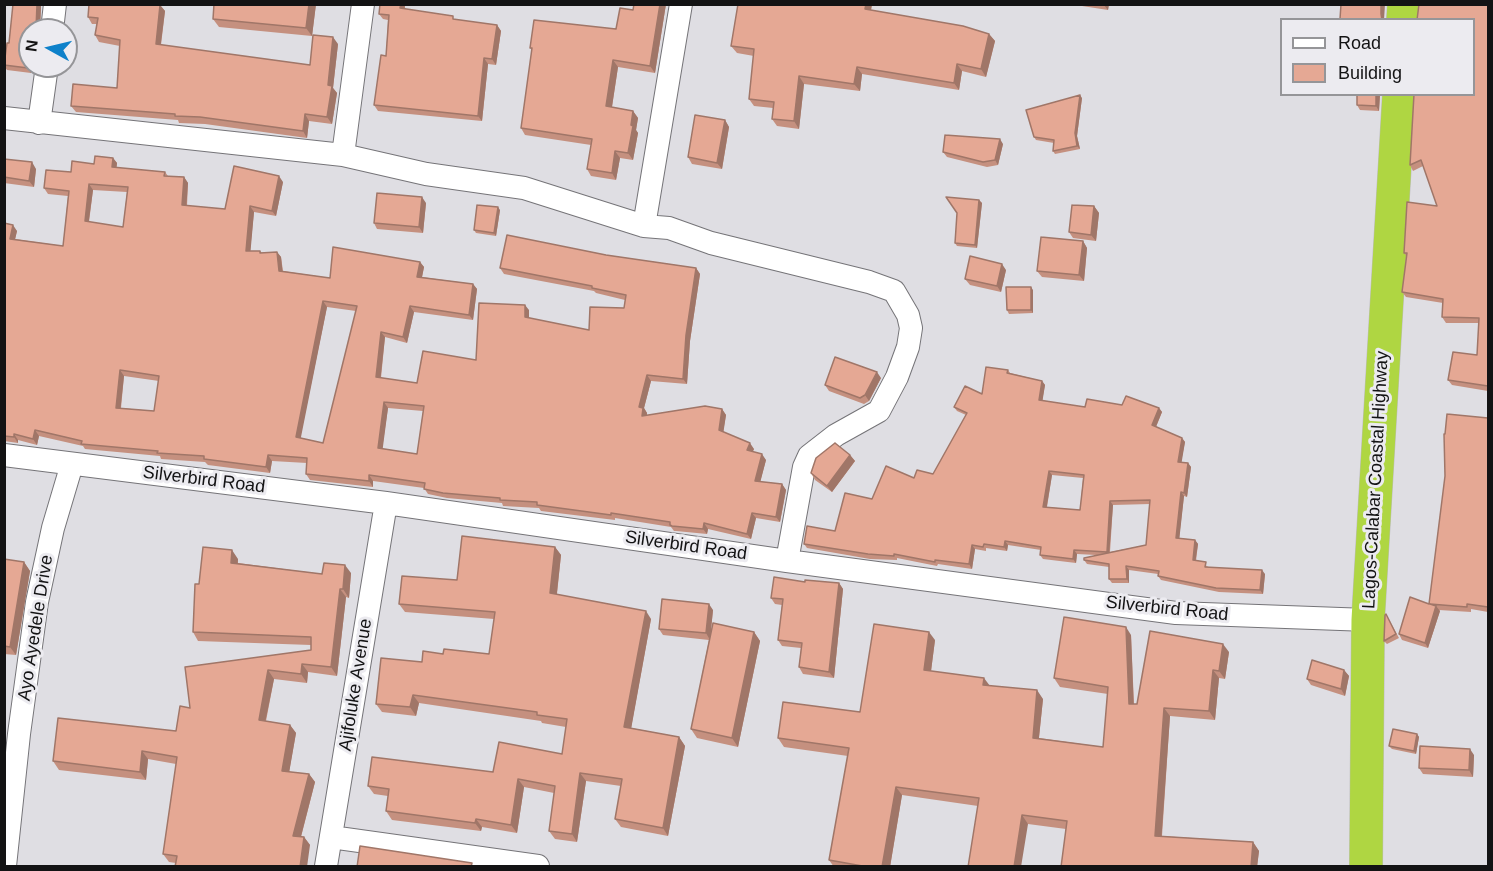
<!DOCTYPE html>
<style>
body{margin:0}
#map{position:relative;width:1493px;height:871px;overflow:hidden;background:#dfdee3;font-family:Arial,sans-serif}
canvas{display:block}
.frame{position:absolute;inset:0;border:6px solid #131314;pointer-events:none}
.legend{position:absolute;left:1280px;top:18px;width:195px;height:78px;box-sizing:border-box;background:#ecebf0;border:2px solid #959598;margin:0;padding:8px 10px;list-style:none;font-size:18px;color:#131314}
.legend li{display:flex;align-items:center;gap:12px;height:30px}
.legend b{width:30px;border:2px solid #959598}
.north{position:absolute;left:18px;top:18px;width:60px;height:60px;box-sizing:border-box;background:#ecebf0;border:2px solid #959598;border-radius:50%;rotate:278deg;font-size:16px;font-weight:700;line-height:24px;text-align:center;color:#131314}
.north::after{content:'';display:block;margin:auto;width:21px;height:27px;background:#0e81ca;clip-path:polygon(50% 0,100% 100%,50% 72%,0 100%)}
</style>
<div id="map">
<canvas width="1493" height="871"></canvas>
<div class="frame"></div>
<ul class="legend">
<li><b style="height:8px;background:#fff"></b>Road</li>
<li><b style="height:16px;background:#e5a894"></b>Building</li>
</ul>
<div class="north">N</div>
</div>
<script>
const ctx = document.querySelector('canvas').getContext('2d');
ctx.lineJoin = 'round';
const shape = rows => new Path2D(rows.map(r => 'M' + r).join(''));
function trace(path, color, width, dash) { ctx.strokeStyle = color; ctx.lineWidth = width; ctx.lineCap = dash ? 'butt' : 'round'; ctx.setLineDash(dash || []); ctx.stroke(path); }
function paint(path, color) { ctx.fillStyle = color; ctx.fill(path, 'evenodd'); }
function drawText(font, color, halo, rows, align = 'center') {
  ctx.font = font + ' Arial,sans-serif'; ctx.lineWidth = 6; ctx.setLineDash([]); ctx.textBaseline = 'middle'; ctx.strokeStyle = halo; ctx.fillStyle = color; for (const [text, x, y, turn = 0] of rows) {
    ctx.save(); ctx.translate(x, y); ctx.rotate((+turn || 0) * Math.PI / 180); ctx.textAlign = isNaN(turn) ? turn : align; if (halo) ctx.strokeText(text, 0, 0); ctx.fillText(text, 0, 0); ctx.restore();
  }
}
const minor = shape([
 [52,30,55,4],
 [4,118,343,155,426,174,524,188,644,226,669,228,711,243,869,282,894,291,908,315,911,328,908,347,897,377,879,411,836,435,809,456,804,467,787,561],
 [39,123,47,66],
 [343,155,363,4],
 [644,226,681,4],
 [4,455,386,503,787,561,1176,613,1368,620],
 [331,837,538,866],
 [5,866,19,734,37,602,53,528,72,464],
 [326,866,386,503]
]);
const highway = shape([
 [1403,20,1404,4],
 [1366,866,1368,620,1399,94]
]);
trace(minor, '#757478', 24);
trace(highway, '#bdbdbd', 34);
trace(minor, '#fff', 22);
trace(highway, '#afd642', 33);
paint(shape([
 [214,4,316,4,312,36,219,27,213,19],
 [405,4,405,9,456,20,497,25,501,31,496,65,488,64,482,121,378,111,374,105,386,56,388,20,383,19,379,14],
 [634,4,666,4,655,73,618,67,612,107,633,111,638,118,636,130,638,133,633,160,620,158,616,180,591,176,587,169,591,145,525,135,521,128,532,50,530,48,616,29,633,10],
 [738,4,872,4,871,10,989,34,995,41,986,77,962,71,959,90,862,74,860,91,804,84,799,129,777,126,772,119,773,108,754,106,749,99,754,56,737,53,731,46],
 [1080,4,1109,4,1108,10,1082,6],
 [1488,4,1488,391,1452,385,1448,380,1477,355,1479,323,1446,323,1442,317,1443,303,1406,297,1402,292,1407,257,1404,253,1437,206,1423,166,1413,171,1410,165],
 [160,5,165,11,161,45,310,65,338,44,333,88,337,93,332,124,309,121,307,138,205,124,179,123,178,120,76,112,71,106,117,88,120,46,99,42,95,35,97,24,92,24,88,17],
 [41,6,40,30,30,30,30,66,32,66,31,73,7,70,4,66,4,60,9,43],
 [1357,94,1380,94,1379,111,1360,110,1357,105],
 [1082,98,1077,136,1080,149,1055,154,1053,151,1054,143,1036,140,1034,137],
 [725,120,729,127,722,169,692,164,688,157],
 [1003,144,998,165,987,167,947,157,943,152],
 [113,158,117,163,116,168,165,172,168,176,184,177,188,183,187,206,225,209,283,182,276,216,254,212,250,251,260,251,262,253,277,252,281,257,283,271,330,278,420,262,424,267,422,277,473,284,477,289,473,320,414,312,407,343,385,337,381,378,417,383,476,360,529,310,529,318,589,330,624,308,625,300,596,293,594,291,504,274,500,268,606,255,696,268,700,274,690,341,687,384,651,381,644,408,647,413,647,416,722,409,726,415,723,432,754,449,752,452,766,460,760,482,782,484,786,490,780,522,756,518,751,539,708,529,707,534,676,531,674,531,671,527,615,518,615,520,541,511,539,508,503,506,502,503,447,498,428,494,424,488,373,481,373,487,310,480,306,474,307,463,272,461,270,473,208,465,205,462,161,459,160,456,85,449,83,446,39,436,37,445,18,440,18,443,4,441,4,223,17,231,15,239,63,246,68,196,48,194,44,188,71,172],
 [93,190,127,192,123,227,89,222],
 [327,307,356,311,323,443,300,438],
 [124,376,159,381,154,411,121,408],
 [388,408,423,411,417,454,382,449],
 [4,159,36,169,34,187,4,183],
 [979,200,982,203,977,248,957,246,955,243],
 [426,203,423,233,377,229,374,223],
 [1094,206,1099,213,1096,241,1073,238,1069,232],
 [500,210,496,236,476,233,474,230],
 [1083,241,1087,248,1084,281,1042,277,1037,271],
 [1006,270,1001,292,970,285,965,279],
 [1033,290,1033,313,1009,314,1007,310],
 [1008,370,1010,373,1042,381,1045,385,1042,401,1085,407,1122,405,1159,408,1162,412,1156,427,1182,438,1185,442,1181,462,1188,463,1191,467,1187,497,1184,496,1179,538,1195,540,1198,544,1196,561,1209,567,1265,574,1263,594,1219,592,1161,580,1158,576,1158,574,1129,570,1129,583,1112,583,1109,579,1109,567,1087,564,1084,560,1096,555,1077,554,1076,563,1043,559,1040,555,1041,550,1008,545,1007,551,986,548,986,551,975,549,972,569,938,564,937,566,897,558,897,560,870,559,807,548,804,544,835,531,872,499,914,478,933,474,966,415,957,411,954,407,982,394],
 [1052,475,1083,478,1080,510,1047,507],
 [1150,504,1146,545,1110,552,1113,505],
 [881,378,869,401,864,404,829,391,825,385],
 [1488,418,1488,612,1471,609,1471,612,1439,610,1440,611,1428,648,1402,640,1399,634,1429,604],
 [850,455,855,461,832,492,815,480,811,473],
 [555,547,561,555,557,594,651,619,631,728,679,737,685,746,668,836,621,827,615,819,621,786,586,781,577,842,555,839,549,831,554,793,524,787,517,833,482,827,481,831,392,820,386,811,388,796,374,794,368,786,493,772,562,754,566,727,542,723,541,721,419,703,416,716,382,712,376,704,422,662,443,654,489,654,494,619,405,612,399,604,457,580],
 [4,559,24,562,30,571,16,655,4,654],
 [238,559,238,563,322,574,351,573,349,598,346,597,337,676,308,672,307,683,274,679,266,721,290,725,296,733,289,772,309,774,315,782,301,837,304,837,310,845,176,863,169,862,163,854,176,764,148,759,146,780,59,770,53,761,176,731,190,708,311,650,311,645,198,641,193,632,199,584],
 [805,582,839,583,843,589,834,678,803,674,799,667,801,648,782,646,778,640,782,605,775,604,771,598],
 [713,610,711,629,754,632,760,641,738,747,697,738,691,729,709,640,663,635,659,629],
 [1386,614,1399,638,1387,644,1384,641],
 [1131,635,1134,704,1137,704,1229,652,1225,679,1219,678,1215,720,1170,716,1162,836,1253,842,1259,851,1257,867,1061,867,1066,829,1028,824,978,806,902,795,890,867,834,867,829,860,848,756,784,747,778,738,860,712,935,640,931,671,1043,699,1039,738,1103,747,1108,694,1060,687,1054,678],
 [1344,670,1349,676,1345,696,1311,685,1307,679],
 [1417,734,1419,737,1416,754,1392,749,1389,746],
 [1474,755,1473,777,1423,774,1419,768]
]), '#c5907f');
paint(shape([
 [37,4,40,4,41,6,40,30,37,30,36,29],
 [309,4,316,4,312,36,306,28],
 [401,4,405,4,404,14,400,8],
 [660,4,666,4,655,73,650,66],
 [866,4,872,4,870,16,865,9],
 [1103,4,1109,4,1108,10],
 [1381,4,1385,4,1384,20,1382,20,1381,14],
 [160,5,165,11,160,50,156,44],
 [497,25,501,31,496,65,492,59],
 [989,34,995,41,986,77,981,69],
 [333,37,338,44,333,88,337,93,332,124,327,117,328,85],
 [30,51,30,66,32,66,31,73,28,68],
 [484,58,488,64,482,121,478,116],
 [613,60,618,67,611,113,606,106],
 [957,64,962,71,959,90,954,83],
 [857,67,862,74,860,91,854,84],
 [799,76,804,84,799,129,794,121],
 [1376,94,1380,94,1379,111,1376,106],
 [1080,95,1082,98,1077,136,1080,149,1077,146,1075,133],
 [633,111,638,118,636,130,638,133,633,160,628,153,631,125],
 [305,114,309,121,307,138,303,131],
 [725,120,729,127,722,169,717,163],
 [1000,139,1003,144,998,165,995,160],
 [615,151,620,158,616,180,612,173],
 [113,158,117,163,116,173,112,167],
 [32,162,36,169,34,187,29,181],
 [279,176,283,182,276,216,272,211],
 [184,177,188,183,186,211,182,205],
 [89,184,93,190,88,227,85,221],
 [422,197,426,203,423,233,419,227],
 [979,200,982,203,977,248,975,245],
 [250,206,254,212,250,257,246,251],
 [1094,206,1099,213,1096,241,1091,235],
 [498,207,500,210,496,236,494,233],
 [13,225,17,231,14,244,10,239],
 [1083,241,1087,248,1084,281,1079,275],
 [277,252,281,257,283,276,279,271],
 [420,262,424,267,421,282,417,277],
 [1002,264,1006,270,1001,292,997,286],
 [696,268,700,274,690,341,687,384,683,379,686,335],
 [473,284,477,289,473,320,469,315],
 [1031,287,1033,290,1033,313,1031,310],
 [323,301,327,307,300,442,296,437],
 [525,305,529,310,529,322,525,317],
 [410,306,414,312,407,343,403,337],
 [381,332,385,337,380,383,376,377],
 [120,370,124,376,120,413,116,408],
 [877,372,881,378,869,401,865,395],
 [647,375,651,381,644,408,647,413,646,422,642,416,639,407],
 [1042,381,1045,385,1042,404,1039,400],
 [384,402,388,408,382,454,378,448],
 [1159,408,1162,412,1155,429,1152,425],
 [722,409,726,415,723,435,719,430],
 [35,430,39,436,37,445,33,439],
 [14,434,18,440,18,443,14,437],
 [1182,438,1185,442,1181,466,1178,462],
 [750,443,754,449,751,456,747,450],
 [762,454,766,460,759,487,755,481],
 [268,455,272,461,270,473,266,467],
 [850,455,855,461,832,492,827,486],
 [1188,463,1191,467,1187,497,1184,493],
 [1049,471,1052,475,1046,511,1043,507],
 [369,475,373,481,373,487,369,481],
 [782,484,786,490,780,522,776,517],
 [1181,492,1184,496,1179,542,1176,538],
 [1110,501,1113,505,1109,556,1107,552],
 [752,513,756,518,751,539,747,534],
 [704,523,708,529,707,534,703,529],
 [1195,540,1198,544,1195,564,1193,560],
 [1005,541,1008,545,1007,551,1004,547],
 [972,545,975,549,972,569,969,564],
 [555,547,561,555,556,601,550,593],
 [232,550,238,559,237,571,231,563],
 [1074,550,1077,554,1076,563,1073,559],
 [24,562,30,571,16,655,10,647],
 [345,565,351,573,349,598,343,589],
 [1126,566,1129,570,1129,583,1127,579],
 [1262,570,1265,574,1263,594,1260,590],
 [839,583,843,589,834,678,829,672],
 [340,589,346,597,337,676,331,667],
 [709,604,713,610,710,640,706,633],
 [1436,606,1440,611,1428,648,1425,643],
 [646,611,651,619,630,735,624,727],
 [1126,627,1131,635,1134,712,1129,704],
 [754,632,760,641,738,747,732,738],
 [929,632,935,640,930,679,924,670],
 [1223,644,1229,652,1225,679,1219,671],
 [302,664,308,672,307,683,301,674],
 [268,670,274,679,264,728,259,720],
 [1213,670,1219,678,1215,720,1209,711],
 [1344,670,1349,676,1345,696,1341,689],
 [984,678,990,686,983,685],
 [1037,690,1043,699,1038,746,1033,738],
 [413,695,419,703,416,716,410,707],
 [1164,708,1170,716,1161,844,1155,836],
 [290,725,296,733,288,779,282,771],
 [1417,734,1419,737,1416,754,1414,751],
 [679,737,685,746,668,836,663,828],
 [1470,749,1474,755,1473,777,1469,770],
 [142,751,148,759,146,780,140,772],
 [580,773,586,781,577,842,572,834],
 [309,774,315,782,299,844,293,836],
 [518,779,524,787,517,833,511,825],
 [896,787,902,795,890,867,882,867],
 [1022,815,1028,824,1021,867,1014,867],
 [476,819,482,827,481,831,475,823],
 [304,837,310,845,307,867,300,867],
 [1253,842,1259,851,1257,867,1251,867]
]), '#a07668');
const building = shape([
 [13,4,37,4,36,29,33,28,33,30,30,30,30,51,28,68,4,65,7,43,9,43,13,4],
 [89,4,160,5,156,44,310,65,313,35,333,37,328,85,332,86,327,117,305,114,303,131,200,117,175,116,175,114,71,106,73,84,117,88,120,40,95,35,98,18,88,17,89,4],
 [214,4,309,4,306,28,213,19,214,4],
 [380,4,401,4,400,8,453,16,453,19,497,25,492,59,484,58,478,116,374,105,381,55,386,56,389,15,379,14,380,4],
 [634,4,660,4,650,66,613,60,606,106,633,111,631,125,633,126,628,153,615,151,612,173,587,169,592,139,521,128,532,48,530,48,534,20,616,29,620,8,633,10,634,4],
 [738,4,866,4,865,9,963,26,989,34,981,69,957,64,954,83,857,67,854,84,799,76,794,121,772,119,774,102,749,99,754,49,731,46,738,4],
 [1341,4,1381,4,1381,14,1382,20,1340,19,1341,4],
 [1419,4,1488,4,1488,386,1448,380,1453,352,1477,355,1479,318,1442,317,1443,299,1402,292,1407,253,1404,253,1407,202,1437,206,1421,160,1410,165,1414,94,1473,94,1473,20,1417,20,1419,4],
 [1357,94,1376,94,1376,106,1357,105,1357,94],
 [1080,95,1075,133,1077,146,1053,151,1054,140,1034,137,1026,110,1080,95],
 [695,115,725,120,717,163,688,157,695,115],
 [945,135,1000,139,995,160,983,162,943,152,945,135],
 [95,156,113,158,112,167,165,172,164,176,184,177,182,205,225,209,234,166,279,176,272,211,250,206,246,251,260,251,260,253,277,252,279,271,330,278,333,247,420,262,417,277,473,284,469,315,410,306,403,337,381,332,376,377,417,383,423,351,476,360,479,303,525,305,525,317,589,330,590,307,624,308,626,295,592,288,592,286,500,268,507,235,606,255,696,268,686,335,683,379,647,375,639,407,643,408,642,416,705,406,722,409,719,430,750,443,747,450,762,454,755,481,782,484,776,517,752,513,747,534,704,523,703,529,672,526,670,525,670,522,611,513,611,515,537,505,537,502,500,500,500,498,443,493,424,489,425,483,369,475,369,481,306,474,307,458,268,455,266,467,204,459,204,456,157,453,158,451,81,444,82,441,35,430,33,439,14,434,14,437,4,436,4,223,13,225,10,239,63,246,69,191,44,188,46,170,71,172,72,161,94,164,95,156],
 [89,184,128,187,123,227,85,221,89,184],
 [323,301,357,306,323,443,296,437,323,301],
 [120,370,159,376,154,411,116,408,120,370],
 [384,402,424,406,417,454,378,448,384,402],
 [4,159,32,162,29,181,4,177,4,159],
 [377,193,422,197,419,227,374,223,377,193],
 [946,197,979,200,975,245,955,243,957,213,946,197],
 [477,205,498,207,494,233,474,230,477,205],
 [1072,205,1094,206,1091,235,1069,232,1072,205],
 [1041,237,1083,241,1079,275,1037,271,1041,237],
 [970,256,1002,264,997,286,965,279,970,256],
 [1006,287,1031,287,1031,310,1007,310,1006,287],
 [835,357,877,372,865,395,860,398,825,385,835,357],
 [986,367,1008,370,1007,373,1042,381,1039,400,1085,407,1087,399,1122,405,1126,396,1159,408,1152,425,1182,438,1178,462,1188,463,1184,493,1181,492,1176,538,1195,540,1193,560,1206,562,1205,567,1262,570,1260,590,1216,588,1158,576,1159,571,1126,566,1127,579,1109,579,1109,564,1084,560,1084,558,1146,545,1150,500,1110,501,1107,552,1074,550,1073,559,1040,555,1041,547,1005,541,1004,547,984,544,983,547,972,545,969,564,935,560,935,562,894,554,894,556,868,554,804,544,807,526,835,531,845,493,872,499,886,466,914,478,917,470,933,474,967,413,954,407,965,386,982,394,986,367],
 [1049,471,1084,475,1080,510,1043,507,1049,471],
 [1447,414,1488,418,1488,607,1467,604,1467,607,1430,604,1436,606,1425,643,1399,634,1410,597,1429,604,1445,476,1444,434,1445,434,1447,414],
 [835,443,850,455,827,486,811,473,816,458,835,443],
 [462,536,555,547,550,593,646,611,624,727,679,737,663,828,615,819,622,779,580,773,572,834,549,831,555,786,518,779,511,825,476,819,475,823,386,811,389,789,368,786,372,757,493,772,499,742,562,754,567,719,537,715,537,712,413,695,410,707,376,704,381,658,422,662,423,651,443,654,444,649,489,654,495,612,399,604,402,576,457,580,462,536],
 [203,547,232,550,231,563,322,574,324,563,345,565,343,589,340,589,331,667,302,664,301,674,268,670,259,720,290,725,282,771,309,774,293,836,304,837,300,867,175,867,177,856,163,854,177,757,142,751,140,772,53,761,58,718,176,731,180,706,190,708,185,667,311,650,311,637,193,632,195,584,199,584,203,547],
 [4,559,24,562,10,647,4,646,4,559],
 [774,577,805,582,805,580,839,583,829,672,799,667,802,643,778,640,783,599,771,598,774,577],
 [662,599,709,604,706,633,659,629,662,599],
 [1386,614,1396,634,1384,641,1385,615,1386,614],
 [1064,617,1126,627,1129,704,1137,704,1150,631,1223,644,1219,671,1213,670,1209,711,1164,708,1155,836,1253,842,1251,867,1061,867,1067,821,1022,815,1014,867,968,867,979,798,896,787,882,867,868,867,829,860,849,748,778,738,783,702,860,712,874,624,929,632,924,670,984,678,983,685,1037,690,1033,738,1103,747,1108,687,1054,678,1064,617],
 [713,623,754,632,732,738,691,729,713,623],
 [1312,660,1344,670,1341,689,1307,679,1312,660],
 [1393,729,1417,734,1414,751,1389,746,1393,729],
 [1420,746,1470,749,1469,770,1419,768,1420,746],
 [360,846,472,863,471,867,357,867,360,846]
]);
paint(building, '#e5a894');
trace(building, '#a07668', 1.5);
drawText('18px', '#131314', '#ecebf0', [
 ["Silverbird Road",204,480,7],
 ["Lagos-Calabar Coastal Highway",1376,480,-87],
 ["Silverbird Road",686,546,8],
 ["Silverbird Road",1167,609,6],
 ["Ayo Ayedele Drive",36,628,-81],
 ["Ajifoluke Avenue",356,685,-81]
]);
</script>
